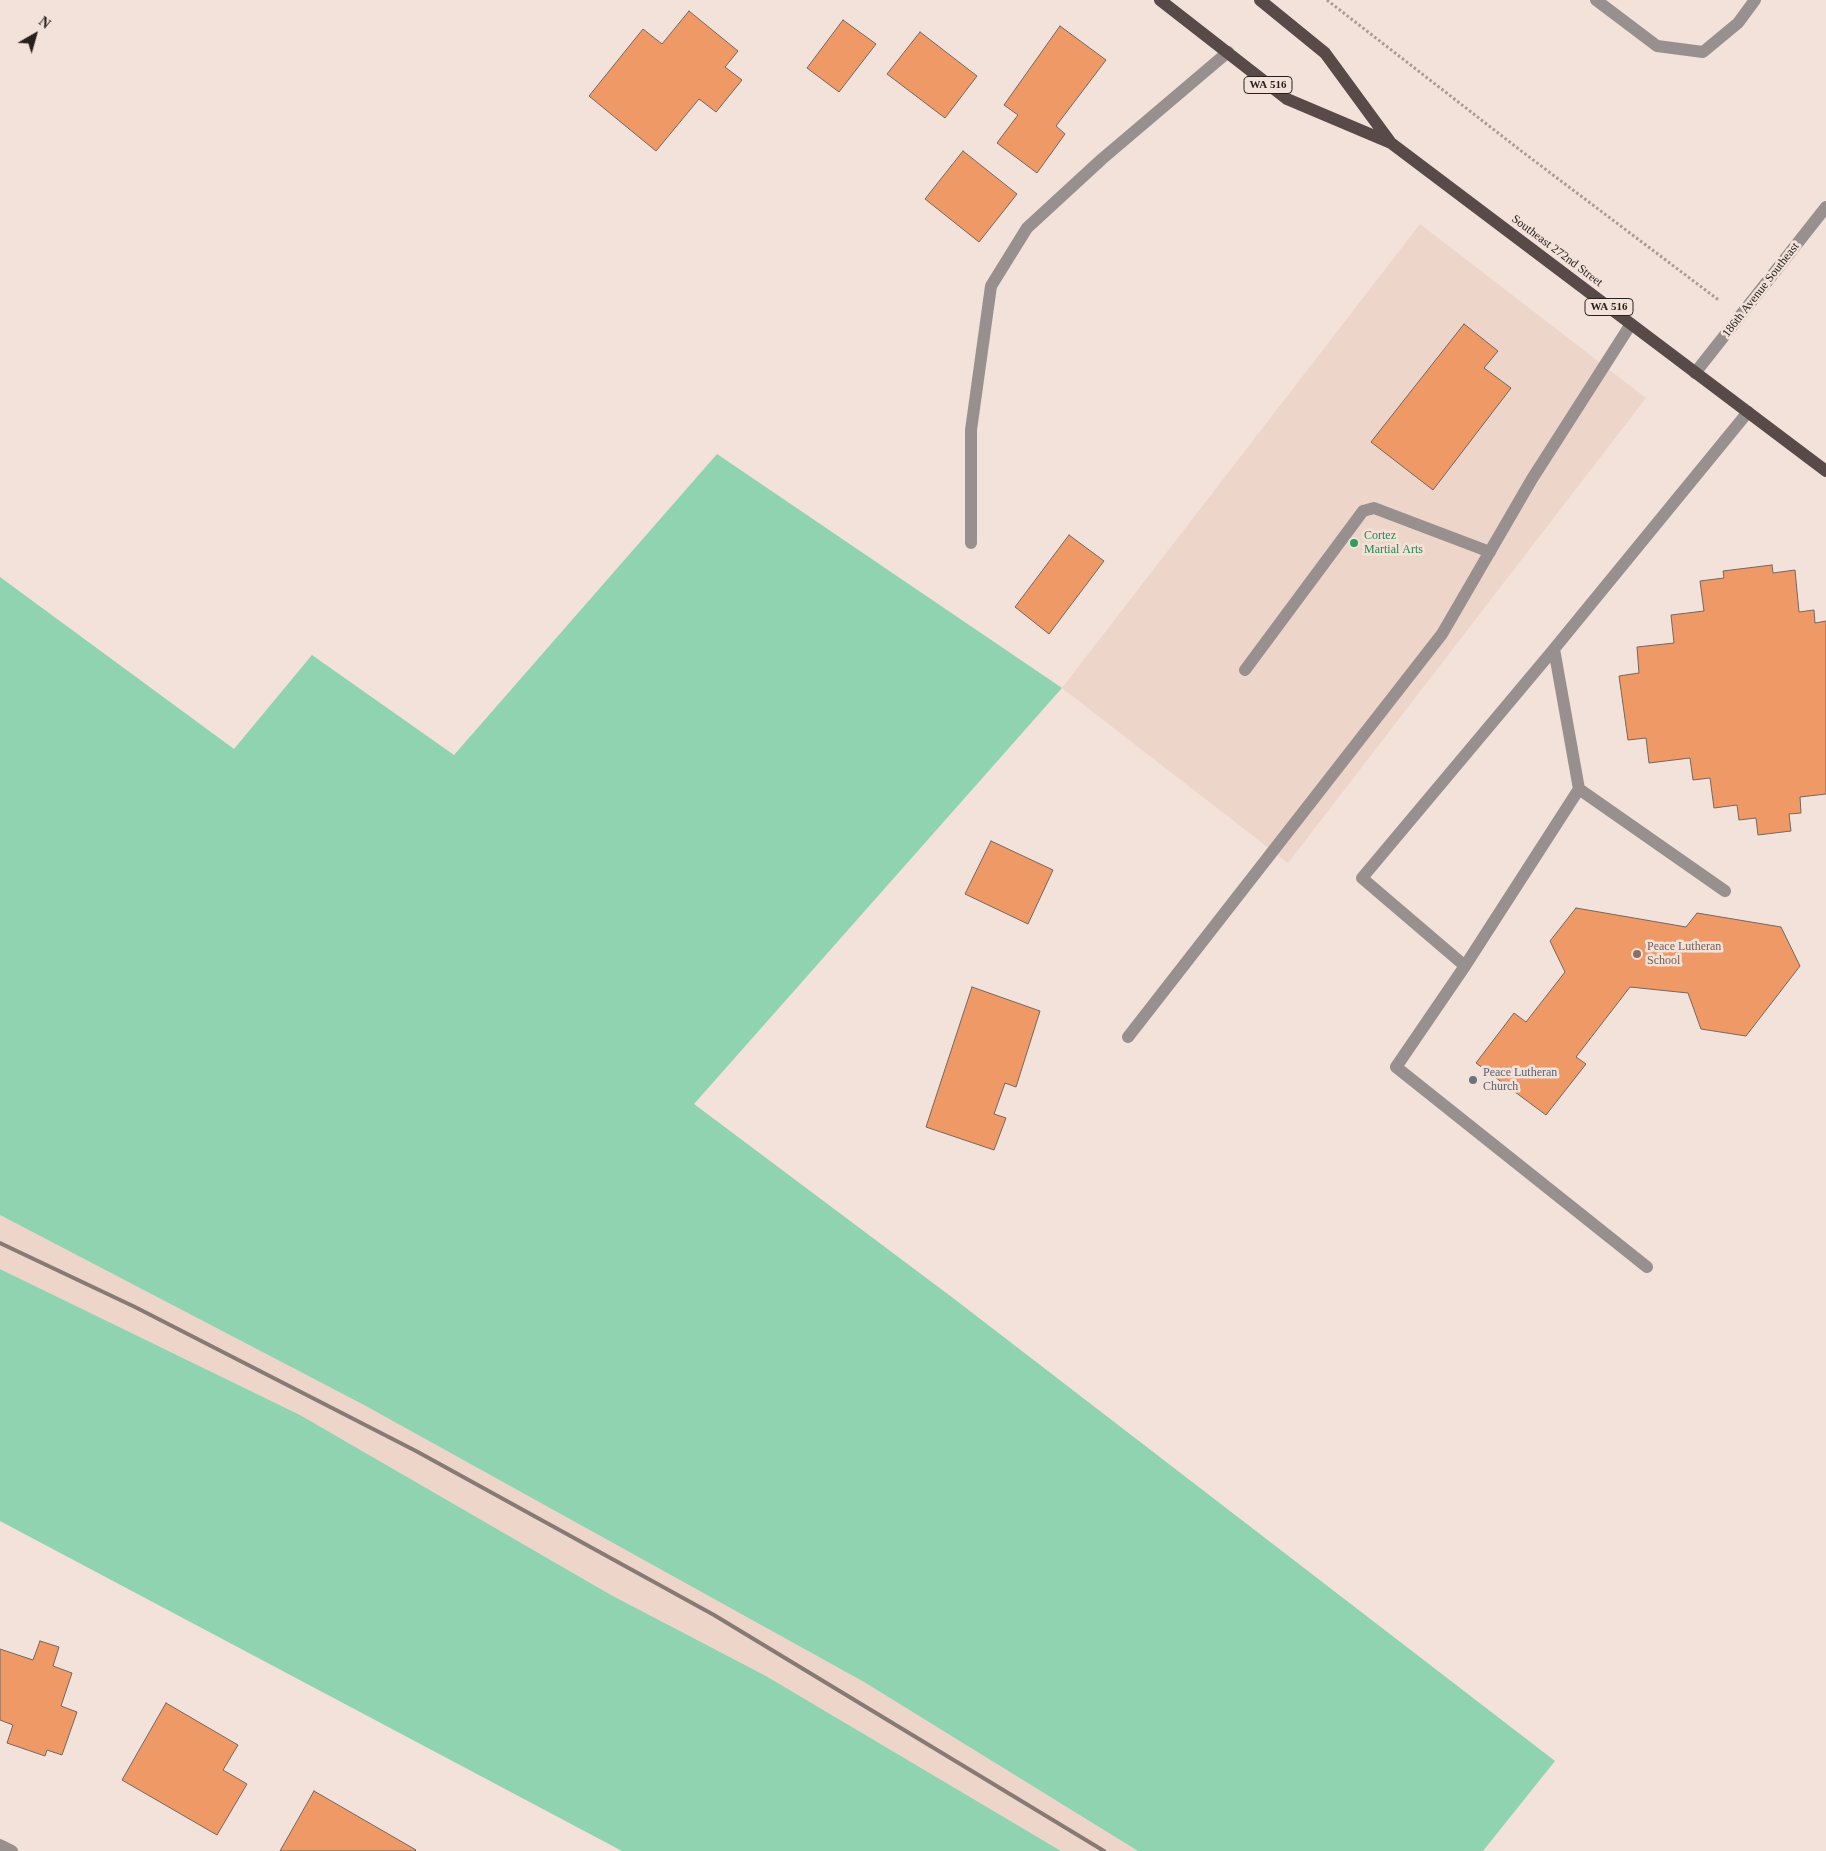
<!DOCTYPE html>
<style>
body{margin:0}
#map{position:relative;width:1826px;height:1851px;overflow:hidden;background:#f2e2d9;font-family:Georgia,serif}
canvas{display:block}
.north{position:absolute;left:10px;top:10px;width:50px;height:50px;-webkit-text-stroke:4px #f2e2d9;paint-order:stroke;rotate:38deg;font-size:14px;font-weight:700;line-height:20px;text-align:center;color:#27211e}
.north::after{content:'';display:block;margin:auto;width:18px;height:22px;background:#27211e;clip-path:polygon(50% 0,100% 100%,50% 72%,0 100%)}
</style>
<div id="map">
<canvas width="1826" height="1851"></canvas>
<div class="north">N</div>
</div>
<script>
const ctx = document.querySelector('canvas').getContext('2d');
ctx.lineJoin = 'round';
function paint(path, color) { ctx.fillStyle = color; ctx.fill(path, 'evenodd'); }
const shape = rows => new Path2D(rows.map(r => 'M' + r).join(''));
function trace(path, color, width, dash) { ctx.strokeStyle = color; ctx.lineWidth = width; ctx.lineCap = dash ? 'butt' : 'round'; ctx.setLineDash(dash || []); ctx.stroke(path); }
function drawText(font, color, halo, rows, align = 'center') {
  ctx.font = font + ' Georgia,serif'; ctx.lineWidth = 5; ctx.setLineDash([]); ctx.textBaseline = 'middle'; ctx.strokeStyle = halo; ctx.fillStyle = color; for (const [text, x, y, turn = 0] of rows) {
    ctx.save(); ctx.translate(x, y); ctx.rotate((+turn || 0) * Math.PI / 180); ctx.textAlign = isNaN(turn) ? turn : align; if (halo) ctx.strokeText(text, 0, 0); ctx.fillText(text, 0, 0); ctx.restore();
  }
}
paint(shape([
 [1420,224,1646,398,1288,863,1062,688],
 [0,1215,364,1405,864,1682,1138,1851,1061,1851,766,1676,611,1595,300,1415,0,1269]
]), '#edd5ca');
paint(shape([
 [717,454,1062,688,694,1104,953,1298,1555,1761,1483,1851,1138,1851,864,1682,364,1405,0,1215,0,577,234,749,312,655,454,755],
 [0,1269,300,1415,611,1595,766,1676,1061,1851,622,1851,0,1521]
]), '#8fd3b1');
const building = shape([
 [689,11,738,51,725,67,742,80,716,112,699,99,656,151,589,96,643,29,662,44,689,11],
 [843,20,876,44,839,92,807,68,843,20],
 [1060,26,1106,60,1056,126,1065,134,1037,173,997,143,1018,115,1004,105,1060,26],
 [920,32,977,76,945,118,887,74,920,32],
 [963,151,1017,194,979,242,925,199,963,151],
 [1464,324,1498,351,1484,368,1511,388,1433,490,1371,442,1464,324],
 [1069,535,1104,561,1049,634,1015,607,1069,535],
 [1772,565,1773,573,1795,570,1799,612,1814,610,1815,623,1826,621,1826,794,1800,797,1801,813,1789,814,1791,831,1758,835,1756,818,1739,820,1737,805,1714,808,1710,778,1693,780,1690,758,1649,763,1646,738,1628,740,1619,676,1639,673,1637,647,1674,643,1671,615,1704,611,1700,581,1724,578,1723,571,1772,565],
 [991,841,1053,870,1028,924,965,894,991,841],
 [1576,908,1686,927,1697,913,1781,927,1800,966,1746,1036,1701,1029,1688,993,1630,987,1576,1057,1586,1064,1546,1115,1476,1063,1514,1013,1526,1022,1565,972,1550,941,1576,908],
 [972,987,1040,1011,1016,1087,1005,1083,994,1114,1006,1118,994,1150,926,1127,972,987],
 [40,1641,59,1647,53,1666,72,1673,61,1706,77,1712,62,1755,47,1750,45,1756,7,1743,13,1725,0,1720,0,1649,33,1660,40,1641],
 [166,1703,238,1745,223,1770,247,1784,217,1835,122,1780,166,1703],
 [314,1791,416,1850,415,1851,280,1851,314,1791]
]);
paint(building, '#ef9967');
trace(building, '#74665f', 1);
trace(shape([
 [1327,0,1520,150,1720,301]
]), '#a79b94', 3, [2.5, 2.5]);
trace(shape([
 [1596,0,1657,46,1703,52,1738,23,1755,0],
 [1695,373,1826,207],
 [971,543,971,430,991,286,1027,228,1102,159,1228,52],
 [1554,649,1579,789,1465,966,1362,878,1554,649],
 [1554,649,1748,412],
 [1245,670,1363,511,1374,508,1490,552],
 [1579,789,1725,891],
 [1465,966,1396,1067,1647,1267],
 [1128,1037,1442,634,1532,479,1631,324],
 [0,1845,12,1851]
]), '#97908e', 12);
trace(shape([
 [1160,0,1287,99,1391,143,1826,471],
 [1260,0,1325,53,1391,143]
]), '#574a48', 12);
trace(shape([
 [0,1243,135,1307,416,1451,714,1615,1104,1851]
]), '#857a74', 4);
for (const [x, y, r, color] of [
 [1354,543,5,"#2e9e5b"],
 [1637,954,5,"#8d6e63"],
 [1473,1080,5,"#6b7280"]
]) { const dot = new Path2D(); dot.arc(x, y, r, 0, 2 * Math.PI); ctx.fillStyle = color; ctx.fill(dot); trace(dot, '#f2e2d9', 2); }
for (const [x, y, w] of [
 [1268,85,48],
 [1609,307,48]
]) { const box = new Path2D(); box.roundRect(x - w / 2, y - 8.5, w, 17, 4); ctx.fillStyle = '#f2e2d9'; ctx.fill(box); trace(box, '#27211e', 1); }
drawText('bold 11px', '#27211e', null, [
 ["WA 516",1268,85],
 ["WA 516",1609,307]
]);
drawText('12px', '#27211e', '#f2e2d9', [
 ["Southeast 272nd Street",1557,251,37],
 ["186th Avenue Southeast",1761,290,-52]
]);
drawText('12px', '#27864d', '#f2e2d9', [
 ["Cortez",1364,536],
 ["Martial Arts",1364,550]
], 'left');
drawText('12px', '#785e54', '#f2e2d9', [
 ["Peace Lutheran",1647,947],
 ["School",1647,961]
], 'left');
drawText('12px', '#5b616d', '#f2e2d9', [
 ["Peace Lutheran",1483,1073],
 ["Church",1483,1087]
], 'left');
</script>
